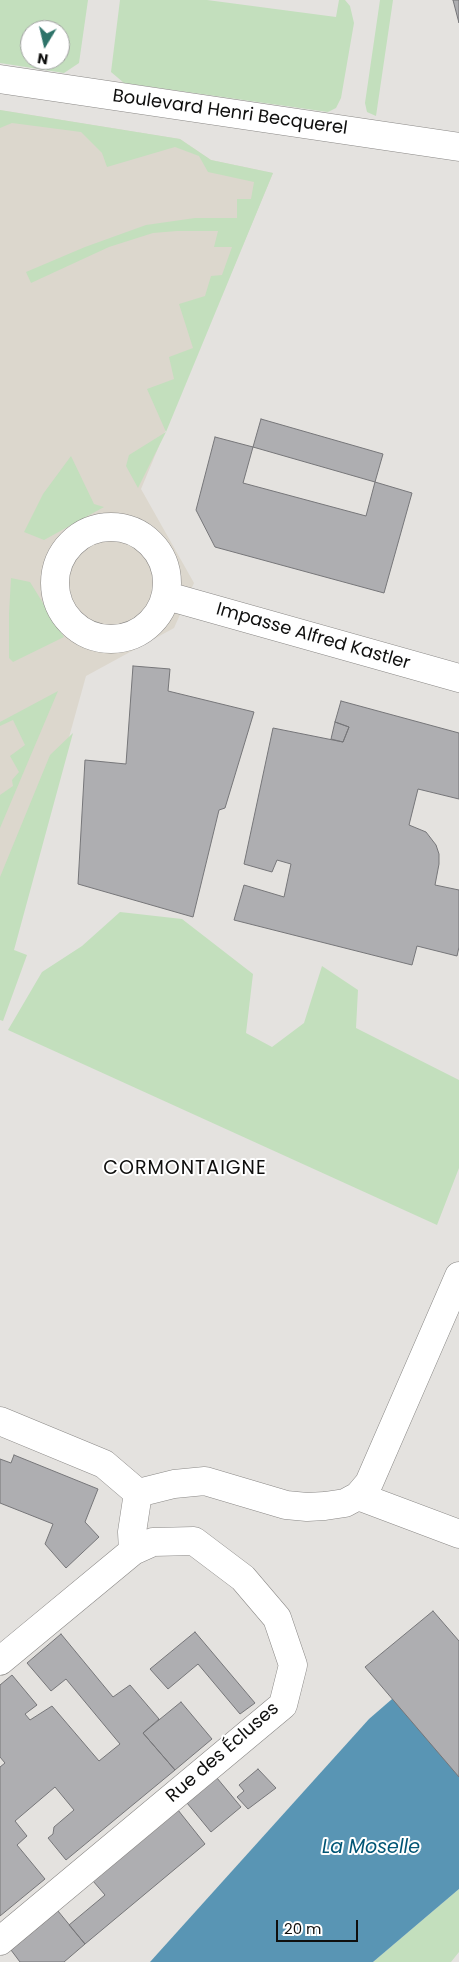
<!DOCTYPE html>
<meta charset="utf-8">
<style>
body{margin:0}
#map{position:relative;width:459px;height:1962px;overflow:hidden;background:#e4e2df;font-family:Poppins,sans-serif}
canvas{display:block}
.north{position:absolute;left:20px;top:20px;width:50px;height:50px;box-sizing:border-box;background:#fff;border:1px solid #9f9f9f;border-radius:50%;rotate:189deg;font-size:14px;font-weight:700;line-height:20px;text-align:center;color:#0f0f0e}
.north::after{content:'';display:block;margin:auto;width:18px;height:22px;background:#2d7369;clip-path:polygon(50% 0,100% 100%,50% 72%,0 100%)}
.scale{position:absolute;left:276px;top:1920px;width:82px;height:22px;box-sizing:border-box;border:2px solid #0f0f0e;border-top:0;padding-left:6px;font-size:15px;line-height:18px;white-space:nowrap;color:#0f0f0e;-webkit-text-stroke:4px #fff;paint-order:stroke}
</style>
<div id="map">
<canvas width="459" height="1962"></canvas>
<div class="north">N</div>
<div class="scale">20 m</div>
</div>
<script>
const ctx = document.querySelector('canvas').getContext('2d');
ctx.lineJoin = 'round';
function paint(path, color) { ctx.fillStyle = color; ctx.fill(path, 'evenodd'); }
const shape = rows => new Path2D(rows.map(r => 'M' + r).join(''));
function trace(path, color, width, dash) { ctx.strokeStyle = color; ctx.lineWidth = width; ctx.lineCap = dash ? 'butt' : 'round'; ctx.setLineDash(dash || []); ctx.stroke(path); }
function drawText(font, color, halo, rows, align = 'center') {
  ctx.font = font + ' Poppins,sans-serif'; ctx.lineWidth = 4; ctx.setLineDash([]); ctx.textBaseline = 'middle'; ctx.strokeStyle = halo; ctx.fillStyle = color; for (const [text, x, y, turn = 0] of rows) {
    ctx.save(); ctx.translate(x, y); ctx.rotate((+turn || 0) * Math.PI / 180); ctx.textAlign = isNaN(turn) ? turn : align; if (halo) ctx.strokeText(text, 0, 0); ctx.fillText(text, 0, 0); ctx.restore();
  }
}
paint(shape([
 [0,110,180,139,211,160,273,173,141,489,194,583,174,628,86,676,0,986]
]), '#dcd7cd');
paint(shape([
 [0,0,88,0,79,63,64,73,0,63],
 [30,30,60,30,60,60,30,60],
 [120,0,207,0,336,17,339,0,345,0,350,6,354,23,341,98,336,108,328,112,124,83,111,72],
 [380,0,393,0,376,116,367,112,365,103],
 [0,110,180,139,211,160,273,173,166,432,138,488,126,466,129,455,166,432,147,389,174,379,169,357,193,348,179,304,205,296,211,276,222,275,232,247,214,247,218,231,177,231,153,233,109,247,31,283,26,272,85,247,146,225,195,218,237,218,237,199,251,199,254,182,208,172,199,156,175,147,107,167,102,153,81,132,12,123,0,128],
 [71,456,94,504,104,507,44,540,24,532,43,494],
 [11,578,30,582,64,637,13,662,9,658,9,614],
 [58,691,0,828,0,795,13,786,12,780,19,772,10,756,25,745,13,720,0,726,0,722],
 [73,733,14,950,27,955,3,1021,0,1020,0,877,50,755],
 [120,912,182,919,253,974,246,1033,272,1047,304,1023,322,966,358,990,356,1028,459,1080,459,1168,437,1225,8,1030,42,972,82,946],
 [459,1889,459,1952,451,1962,373,1962]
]), '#c3dfbd');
paint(shape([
 [459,1641,459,1889,373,1962,150,1962,369,1719]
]), '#5995b4');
const building = shape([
 [453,0,459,0,459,23,453,0],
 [261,419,383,454,375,482,253,447,261,419],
 [215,437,253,447,243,483,366,516,375,482,412,493,384,593,215,547,196,510,215,437],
 [133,666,170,669,168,691,254,712,225,808,219,810,193,917,78,884,85,760,126,764,133,666],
 [341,701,459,733,459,799,418,789,409,825,426,832,436,845,439,854,439,864,435,885,459,890,459,947,457,956,417,946,412,965,234,920,244,885,284,897,291,864,277,860,272,872,244,864,273,728,343,742,349,727,335,722,341,701],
 [335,722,349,727,343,742,331,739,335,722],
 [14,1455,98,1489,85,1522,99,1537,66,1568,45,1544,53,1524,0,1503,0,1459,11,1463,14,1455],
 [433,1611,459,1641,459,1777,365,1667,433,1611],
 [195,1632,255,1703,240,1714,198,1664,168,1689,150,1669,195,1632],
 [61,1634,113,1697,130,1685,159,1719,143,1733,175,1770,66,1860,48,1838,53,1834,54,1827,74,1810,55,1787,15,1821,27,1836,17,1845,45,1879,0,1916,0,1767,5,1763,0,1757,0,1685,12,1675,37,1705,25,1714,30,1720,52,1706,99,1761,120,1744,66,1679,51,1691,27,1663,61,1634],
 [181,1702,212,1739,175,1770,143,1733,181,1702],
 [258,1769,276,1788,248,1809,237,1797,244,1791,239,1785,258,1769],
 [217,1778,241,1807,211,1832,187,1803,217,1778],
 [178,1810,205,1844,85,1944,69,1925,105,1895,93,1881,178,1810],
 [58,1911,85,1944,64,1962,20,1962,11,1950,58,1911]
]);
paint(building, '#aeaeb1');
trace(building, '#767679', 1);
const minor = shape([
 [0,79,459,147],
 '55 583a56 56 0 1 1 112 0a56 56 0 1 1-112 0Z',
 [167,596,459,678],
 [0,1421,104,1464,138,1493],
 [138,1493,174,1484,205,1481,286,1505,307,1507,325,1506,345,1503,358,1496,369,1483,459,1276],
 [358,1496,459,1534],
 [133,1551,132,1532,138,1493],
 [0,1661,133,1551,153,1542,194,1541,243,1578,277,1618,293,1665,283,1705,0,1941]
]);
trace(minor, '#8a8886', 29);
trace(minor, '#fff', 28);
drawText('18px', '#0f0f0e', '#fff', [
 ["Boulevard Henri Becquerel",230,113,8],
 ["Impasse Alfred Kastler",313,637,16],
 ["Rue des Écluses",223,1753,-41]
]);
ctx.letterSpacing = '1px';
drawText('19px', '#0f0f0e', '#fff', [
 ["CORMONTAIGNE",185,1169]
]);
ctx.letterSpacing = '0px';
drawText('italic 19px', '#005575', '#fff', [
 ["La Moselle",371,1848]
]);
</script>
